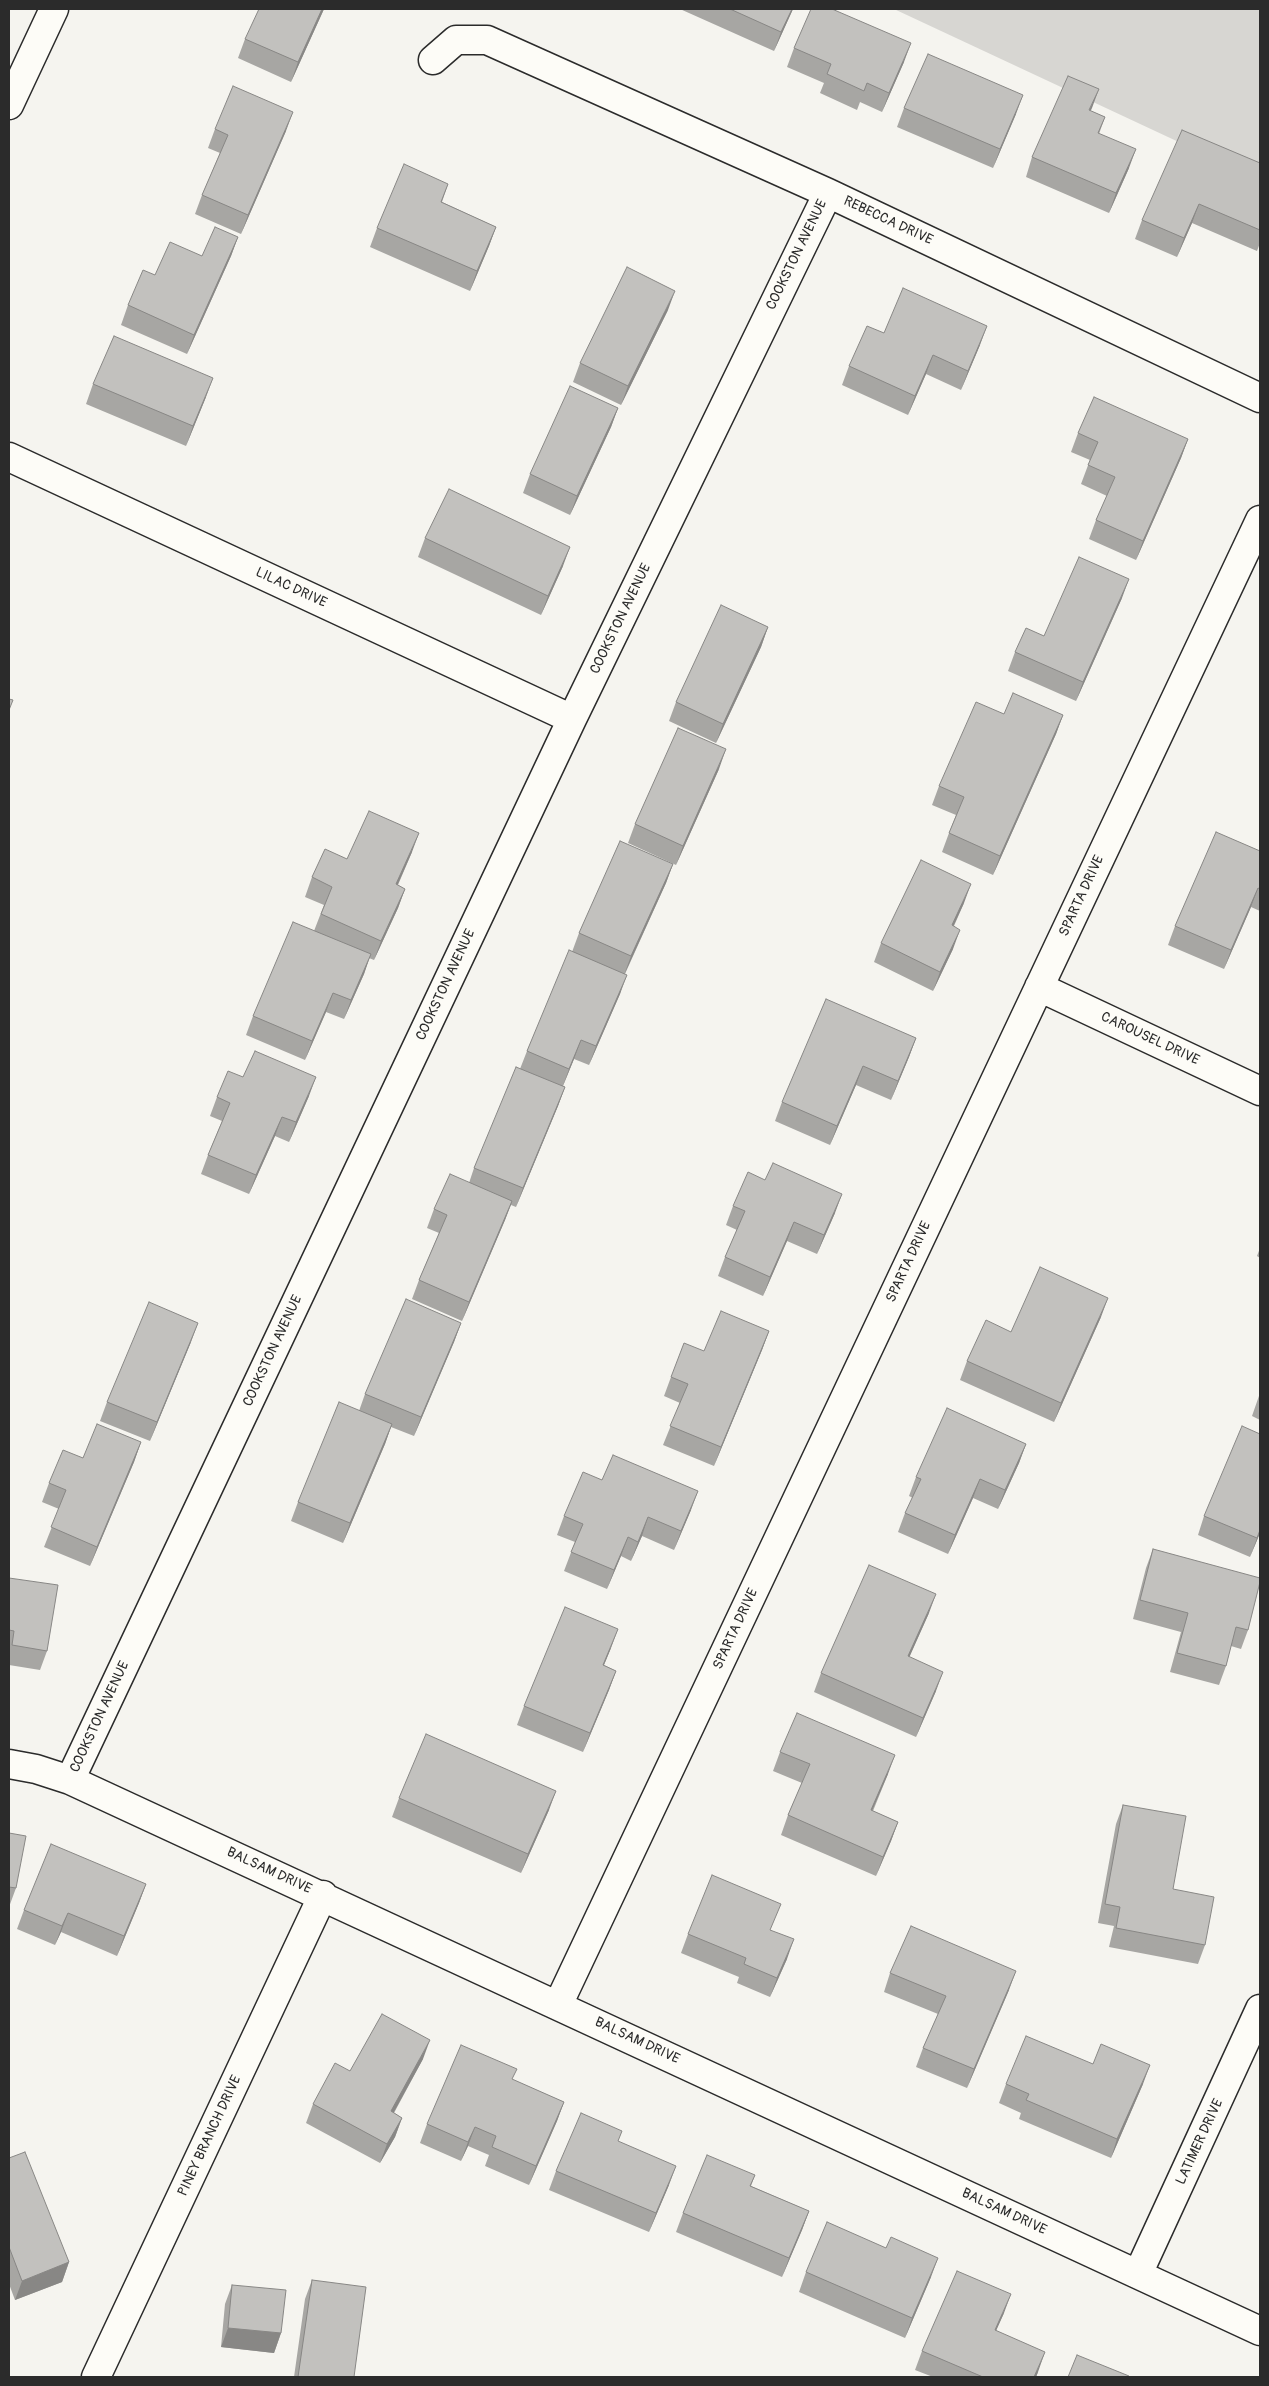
<!DOCTYPE html>
<style>
body{margin:0}
#map{position:relative;width:1269px;height:2386px;overflow:hidden;background:#f5f4ef;font-family:Pangolin,sans-serif}
canvas{display:block}
.frame{position:absolute;inset:0;border:10px solid #2b2b2b;pointer-events:none}
</style>
<div id="map">
<canvas width="1269" height="2386"></canvas>
<div class="frame"></div>
</div>
<script>
const ctx = document.querySelector('canvas').getContext('2d');
ctx.lineJoin = 'round';
function paint(path, color) { ctx.fillStyle = color; ctx.fill(path, 'evenodd'); }
const shape = rows => new Path2D(rows.map(r => 'M' + r).join(''));
function trace(path, color, width, dash) { ctx.strokeStyle = color; ctx.lineWidth = width; ctx.lineCap = dash ? 'butt' : 'round'; ctx.setLineDash(dash || []); ctx.stroke(path); }
function drawText(font, color, halo, rows, align = 'center') {
  ctx.font = font + ' Pangolin,sans-serif'; ctx.lineWidth = 4; ctx.setLineDash([]); ctx.textBaseline = 'middle'; ctx.strokeStyle = halo; ctx.fillStyle = color; for (const [text, x, y, turn = 0] of rows) {
    ctx.save(); ctx.translate(x, y); ctx.rotate((+turn || 0) * Math.PI / 180); ctx.textAlign = isNaN(turn) ? turn : align; if (halo) ctx.strokeText(text, 0, 0); ctx.fillText(text, 0, 0); ctx.restore();
  }
}
paint(shape([
 [894,9,1260,9,1260,180]
]), '#d7d6d2');
const minor = shape([
 [433,60,456,40,487,40,828,193,1260,398],
 [9,105,54,9],
 [9,457,572,719],
 [1039,987,1260,1091],
 [9,1764,36,1769,70,1780,1260,2331],
 [70,1780,572,719,828,193],
 [558,2005,1260,520],
 [1138,2274,1260,2009],
 [96,2377,323,1895]
]);
trace(minor, '#2b2b2b', 31);
trace(minor, '#fdfcf7', 28);
paint(shape([
 [324,9,291,82,238,58,245,39],
 [680,9,793,9,774,51],
 [794,48,904,62,882,112,860,102,857,110,820,93,824,83,787,67],
 [904,108,1016,114,993,168,897,127],
 [1091,111,1105,117,1099,134,1129,168,1109,213,1026,177,1032,157],
 [215,129,286,131,241,234,195,214,202,195,220,153,208,148],
 [1260,163,1260,243,1257,251,1192,223,1177,257,1135,239,1142,220],
 [448,184,442,202,496,227,489,246,470,291,370,247,377,228],
 [238,237,231,256,187,354,121,325,128,305,202,256],
 [668,310,621,405,573,382,580,363],
 [884,333,980,345,961,390,926,374,908,415,842,385,849,366],
 [93,384,206,397,186,446,86,404],
 [618,408,611,427,570,515,523,493,530,474],
 [1078,433,1188,439,1181,458,1136,560,1089,539,1096,520,1107,496,1081,484,1090,460,1071,452],
 [425,538,563,566,541,615,418,557],
 [1122,598,1076,701,1008,671,1015,652,1044,636],
 [768,627,761,647,716,743,669,721,676,702],
 [1004,714,1063,715,1056,734,993,875,942,852,949,833,956,815,932,805,939,786],
 [719,769,676,865,628,843,635,824],
 [1260,851,1260,911,1251,907,1224,969,1168,945,1175,926],
 [412,852,398,885,405,889,398,908,374,960,369,958,364,974,344,1019,326,1012,305,1060,246,1035,253,1016,314,931,324,905,305,897,312,877,347,859],
 [673,864,666,883,625,974,620,994,589,1065,574,1059,563,1086,565,1087,558,1106,516,1207,511,1205,505,1220,462,1321,412,1299,419,1280,439,1233,427,1228,434,1209,469,1183,474,1168,520,1069,527,1051,572,952,579,933],
 [964,903,954,926,953,949,933,991,874,962,881,943],
 [916,1038,909,1057,891,1100,856,1085,830,1145,775,1121,782,1102],
 [243,1077,309,1096,289,1142,275,1136,249,1194,201,1174,208,1155,222,1121,210,1116,217,1097],
 [733,1206,835,1213,817,1254,787,1241,763,1296,718,1276,725,1257,737,1230,726,1225],
 [1260,1248,1260,1258,1257,1256],
 [1101,1317,1054,1422,960,1380,967,1361],
 [461,1323,454,1342,414,1436,391,1427,385,1444,343,1543,291,1521,298,1502,359,1411,365,1394],
 [769,1331,762,1350,714,1466,663,1445,680,1403,664,1396,671,1377,704,1351],
 [191,1342,150,1441,100,1421,107,1402],
 [1260,1393,1260,1420,1252,1416],
 [1260,1434,1260,1533,1250,1557,1198,1535,1204,1516],
 [141,1442,134,1462,90,1566,44,1547,59,1509,42,1502,49,1483,83,1458],
 [1026,1444,1019,1463,998,1509,973,1498,948,1554,898,1532,905,1513,913,1498,909,1496,916,1477],
 [602,1480,691,1510,674,1550,642,1536,631,1561,621,1556,607,1589,564,1571,575,1542,557,1535,564,1516],
 [1153,1549,1248,1630,1241,1649,1231,1646,1226,1666,1219,1685,1170,1672,1181,1632,1133,1619,1146,1568],
 [9,1578,47,1651,40,1670,9,1665],
 [929,1613,909,1657,936,1691,916,1737,814,1692,821,1673],
 [611,1648,604,1665,616,1671,609,1690,583,1752,517,1725,524,1706],
 [780,1752,888,1774,873,1811,898,1822,891,1841,876,1876,781,1835,788,1815,802,1783,773,1771],
 [399,1798,549,1810,521,1873,392,1817],
 [1123,1805,1205,1945,1198,1964,1109,1947,1114,1926,1098,1923,1116,1824],
 [9,1833,16,1888,9,1907],
 [146,1884,139,1903,117,1956,61,1932,55,1945,17,1929,24,1910],
 [771,1930,787,1959,770,1997,737,1983,739,1977,681,1953,688,1934],
 [890,1973,1009,1990,967,2088,916,2067,923,2048,938,2014,884,1992],
 [423,2059,394,2113,402,2118,395,2137,380,2163,306,2123,313,2104,350,2071],
 [1093,2064,1143,2084,1111,2158,1019,2119,1021,2113,999,2103,1006,2084],
 [513,2080,564,2102,557,2121,529,2185,485,2166,489,2155,468,2146,461,2161,420,2143,427,2124],
 [9,2158,69,2262,62,2282,15,2300,9,2284],
 [556,2171,669,2185,649,2232,549,2190],
 [755,2175,751,2186,809,2211,802,2230,782,2277,676,2232,683,2213],
 [886,2248,931,2277,905,2338,799,2292,806,2272],
 [312,2280,354,2377,294,2377,305,2299],
 [232,2285,281,2333,274,2353,221,2347,225,2304],
 [1004,2313,996,2330,1038,2372,1036,2377,933,2377,915,2370,922,2351]
]), '#a7a6a3');
paint(shape([
 [322,9,324,9,291,82,298,62],
 [792,9,793,9,774,51,781,32],
 [911,43,904,62,882,112,889,93],
 [1099,89,1092,108,1082,130,1089,110],
 [1023,95,1016,114,993,168,1000,149],
 [293,112,286,131,241,234,248,215],
 [1136,149,1129,168,1109,213,1116,193],
 [1199,204,1192,223,1177,257,1184,238],
 [496,227,489,246,470,291,477,271],
 [238,237,231,256,187,354,194,335],
 [675,291,668,310,621,405,628,386],
 [987,326,980,345,961,390,968,371],
 [933,355,926,374,908,415,915,396],
 [213,378,206,397,186,446,193,426],
 [618,408,611,427,570,515,577,496],
 [1188,439,1181,458,1136,560,1143,541],
 [570,547,563,566,541,615,548,596],
 [1129,579,1122,598,1076,701,1083,682],
 [768,627,761,647,716,743,723,724],
 [1063,715,1056,734,993,875,1000,856],
 [726,749,719,769,676,865,683,846],
 [419,833,412,852,389,904,396,884],
 [673,864,666,883,624,975,631,956],
 [971,884,964,903,945,944,952,925],
 [1258,888,1251,907,1224,969,1231,950],
 [405,889,398,908,374,960,381,941],
 [960,930,953,949,933,991,940,972],
 [371,954,364,974,344,1019,351,1000],
 [627,975,620,994,589,1065,596,1046],
 [333,993,326,1012,305,1060,312,1041],
 [916,1038,909,1057,891,1100,898,1081],
 [581,1040,574,1059,562,1088,569,1069],
 [863,1066,856,1085,830,1145,837,1126],
 [316,1077,309,1096,289,1142,296,1122],
 [565,1087,558,1106,516,1207,523,1188],
 [282,1117,275,1136,249,1194,256,1175],
 [842,1194,835,1213,817,1254,824,1235],
 [512,1201,505,1220,462,1321,469,1302],
 [794,1222,787,1241,763,1296,770,1277],
 [1108,1298,1101,1317,1054,1422,1061,1403],
 [198,1323,191,1342,150,1441,157,1422],
 [461,1323,454,1342,414,1436,421,1417],
 [769,1331,762,1350,714,1466,721,1447],
 [392,1424,385,1444,343,1543,350,1523],
 [141,1442,134,1462,90,1566,97,1547],
 [1026,1444,1019,1463,998,1509,1005,1490],
 [980,1479,973,1498,948,1554,955,1535],
 [698,1491,691,1510,674,1550,681,1531],
 [648,1517,642,1536,631,1561,638,1542],
 [1260,1530,1260,1533,1250,1557,1257,1538],
 [628,1537,621,1556,607,1589,614,1570],
 [936,1594,929,1613,901,1676,908,1656],
 [618,1629,611,1648,596,1684,603,1665],
 [616,1671,609,1690,583,1752,590,1733],
 [943,1672,936,1691,916,1737,923,1718],
 [895,1755,888,1774,864,1829,871,1810],
 [556,1791,549,1810,521,1873,528,1854],
 [898,1822,891,1841,876,1876,883,1857],
 [146,1884,139,1903,117,1956,124,1936],
 [68,1913,61,1932,55,1945,62,1926],
 [794,1939,787,1959,770,1997,777,1978],
 [1016,1971,1009,1990,967,2088,974,2069],
 [430,2040,423,2059,384,2130,391,2111],
 [1150,2065,1143,2084,1111,2158,1117,2139],
 [564,2102,557,2121,529,2185,536,2166],
 [402,2118,395,2137,380,2163,387,2144],
 [475,2127,468,2146,461,2161,468,2142],
 [676,2166,669,2185,649,2232,656,2213],
 [809,2211,802,2230,782,2277,789,2258],
 [938,2258,931,2277,905,2338,912,2318],
 [69,2262,62,2282,15,2300,22,2281],
 [1011,2294,1004,2313,988,2349,995,2330],
 [228,2328,281,2333,274,2353,221,2347],
 [1045,2352,1038,2372,1036,2377,1034,2377]
]), '#888785');
const building = shape([
 [259,9,322,9,298,62,245,39,259,9],
 [730,9,792,9,781,32,730,9],
 [811,9,832,9,911,43,889,93,867,83,864,91,827,74,831,64,794,48,811,9],
 [928,54,1023,95,1000,149,904,108,928,54],
 [1068,76,1099,89,1089,110,1105,117,1098,133,1136,149,1116,193,1032,157,1068,76],
 [233,86,293,112,248,215,202,195,228,135,215,129,233,86],
 [1182,130,1260,163,1260,230,1199,204,1184,238,1142,220,1182,130],
 [404,164,448,184,441,202,496,227,477,271,377,228,404,164],
 [215,227,238,237,194,335,128,305,143,270,155,275,170,242,202,256,215,227],
 [627,267,675,291,628,386,580,363,627,267],
 [903,288,987,326,968,371,933,355,915,396,849,366,867,326,884,333,903,288],
 [114,336,213,378,193,426,93,384,114,336],
 [570,386,618,408,577,496,530,474,570,386],
 [1094,397,1188,439,1143,541,1096,520,1115,477,1088,465,1098,442,1078,433,1094,397],
 [449,489,570,547,548,596,425,538,449,489],
 [1079,557,1129,579,1083,682,1015,652,1026,628,1044,636,1079,557],
 [721,605,768,627,723,724,676,702,721,605],
 [1013,693,1063,715,1000,856,949,833,964,797,939,786,976,702,1004,714,1013,693],
 [9,699,13,700,9,710,9,699],
 [678,728,726,749,683,846,635,824,678,728],
 [369,811,419,833,396,884,405,889,381,941,321,914,332,887,312,877,325,849,347,859,369,811],
 [1216,832,1260,851,1260,889,1258,888,1231,950,1175,926,1216,832],
 [620,841,673,864,631,956,579,933,620,841],
 [921,860,971,884,952,925,960,930,940,972,881,943,921,860],
 [293,922,371,954,351,1000,333,993,312,1041,253,1016,293,922],
 [569,950,627,975,596,1046,581,1040,569,1069,527,1051,569,950],
 [826,999,916,1038,898,1081,863,1066,837,1126,782,1102,826,999],
 [255,1051,316,1077,296,1122,282,1117,256,1175,208,1155,230,1103,217,1097,228,1071,243,1077,255,1051],
 [516,1067,565,1087,523,1188,474,1168,516,1067],
 [773,1163,842,1194,824,1235,794,1222,770,1277,725,1257,745,1211,733,1206,748,1172,765,1180,773,1163],
 [450,1174,512,1201,469,1302,419,1280,447,1215,434,1209,450,1174],
 [1040,1267,1108,1298,1061,1403,967,1361,986,1320,1011,1332,1040,1267],
 [406,1299,461,1323,421,1417,365,1394,406,1299],
 [149,1302,198,1323,157,1422,107,1402,149,1302],
 [721,1311,769,1331,721,1447,670,1426,688,1384,671,1377,684,1343,704,1351,721,1311],
 [339,1402,392,1424,350,1523,298,1502,339,1402],
 [947,1408,1026,1444,1005,1490,980,1479,955,1535,905,1513,921,1479,916,1477,947,1408],
 [97,1424,141,1442,97,1547,51,1527,66,1490,49,1483,63,1450,83,1458,97,1424],
 [1242,1426,1260,1434,1260,1530,1257,1538,1204,1516,1242,1426],
 [613,1455,698,1491,681,1531,648,1517,638,1542,628,1537,614,1570,571,1552,583,1524,564,1516,583,1472,602,1480,613,1455],
 [1153,1549,1260,1578,1260,1582,1248,1630,1236,1627,1226,1666,1177,1653,1188,1613,1140,1600,1153,1549],
 [869,1565,936,1594,908,1656,943,1672,923,1718,821,1673,869,1565],
 [9,1578,58,1585,47,1651,12,1645,14,1631,9,1630,9,1578],
 [565,1607,618,1629,603,1665,616,1671,590,1733,524,1706,565,1607],
 [797,1713,895,1755,871,1810,898,1822,883,1857,788,1815,810,1764,780,1752,797,1713],
 [426,1734,556,1791,528,1854,399,1798,426,1734],
 [1123,1805,1186,1816,1173,1889,1214,1897,1205,1945,1116,1928,1120,1907,1105,1904,1123,1805],
 [9,1833,26,1836,16,1888,9,1887,9,1833],
 [51,1844,146,1884,124,1936,68,1913,62,1926,24,1910,51,1844],
 [712,1875,781,1904,770,1930,794,1939,777,1978,744,1964,746,1958,688,1934,712,1875],
 [911,1926,1016,1971,974,2069,923,2048,946,1996,890,1973,911,1926],
 [382,2014,430,2040,391,2111,402,2118,387,2144,313,2104,335,2063,350,2071,382,2014],
 [1026,2036,1093,2064,1101,2044,1150,2065,1117,2139,1026,2100,1029,2094,1006,2084,1026,2036],
 [461,2045,517,2069,512,2079,564,2102,536,2166,492,2147,496,2136,475,2127,468,2142,427,2124,461,2045],
 [581,2113,622,2131,618,2141,676,2166,656,2213,556,2171,581,2113],
 [25,2152,69,2262,22,2281,9,2247,9,2158,25,2152],
 [707,2155,755,2175,750,2186,809,2211,789,2258,683,2213,707,2155],
 [827,2222,886,2248,891,2237,938,2258,912,2318,806,2272,827,2222],
 [957,2271,1011,2294,995,2330,1045,2352,1034,2377,983,2377,922,2351,957,2271],
 [312,2280,366,2287,354,2377,298,2377,312,2280],
 [232,2285,286,2290,281,2333,228,2328,232,2285],
 [1077,2355,1129,2376,1128,2377,1068,2377,1077,2355]
]);
paint(building, '#c2c1be');
trace(building, '#888785', 1);
drawText('14px', '#2b2b2b', '#fdfcf7', [
 ["REBECCA DRIVE",888,221,25],
 ["COOKSTON AVENUE",797,255,-64],
 ["LILAC DRIVE",291,588,25],
 ["COOKSTON AVENUE",621,619,-64],
 ["SPARTA DRIVE",1082,896,-65],
 ["COOKSTON AVENUE",446,985,-65],
 ["CAROUSEL DRIVE",1150,1039,25],
 ["SPARTA DRIVE",909,1262,-65],
 ["COOKSTON AVENUE",273,1351,-65],
 ["SPARTA DRIVE",736,1629,-65],
 ["COOKSTON AVENUE",100,1717,-65],
 ["BALSAM DRIVE",269,1871,25],
 ["BALSAM DRIVE",637,2041,25],
 ["PINEY BRANCH DRIVE",210,2136,-65],
 ["LATIMER DRIVE",1200,2142,-65],
 ["BALSAM DRIVE",1004,2212,25]
]);
</script>
